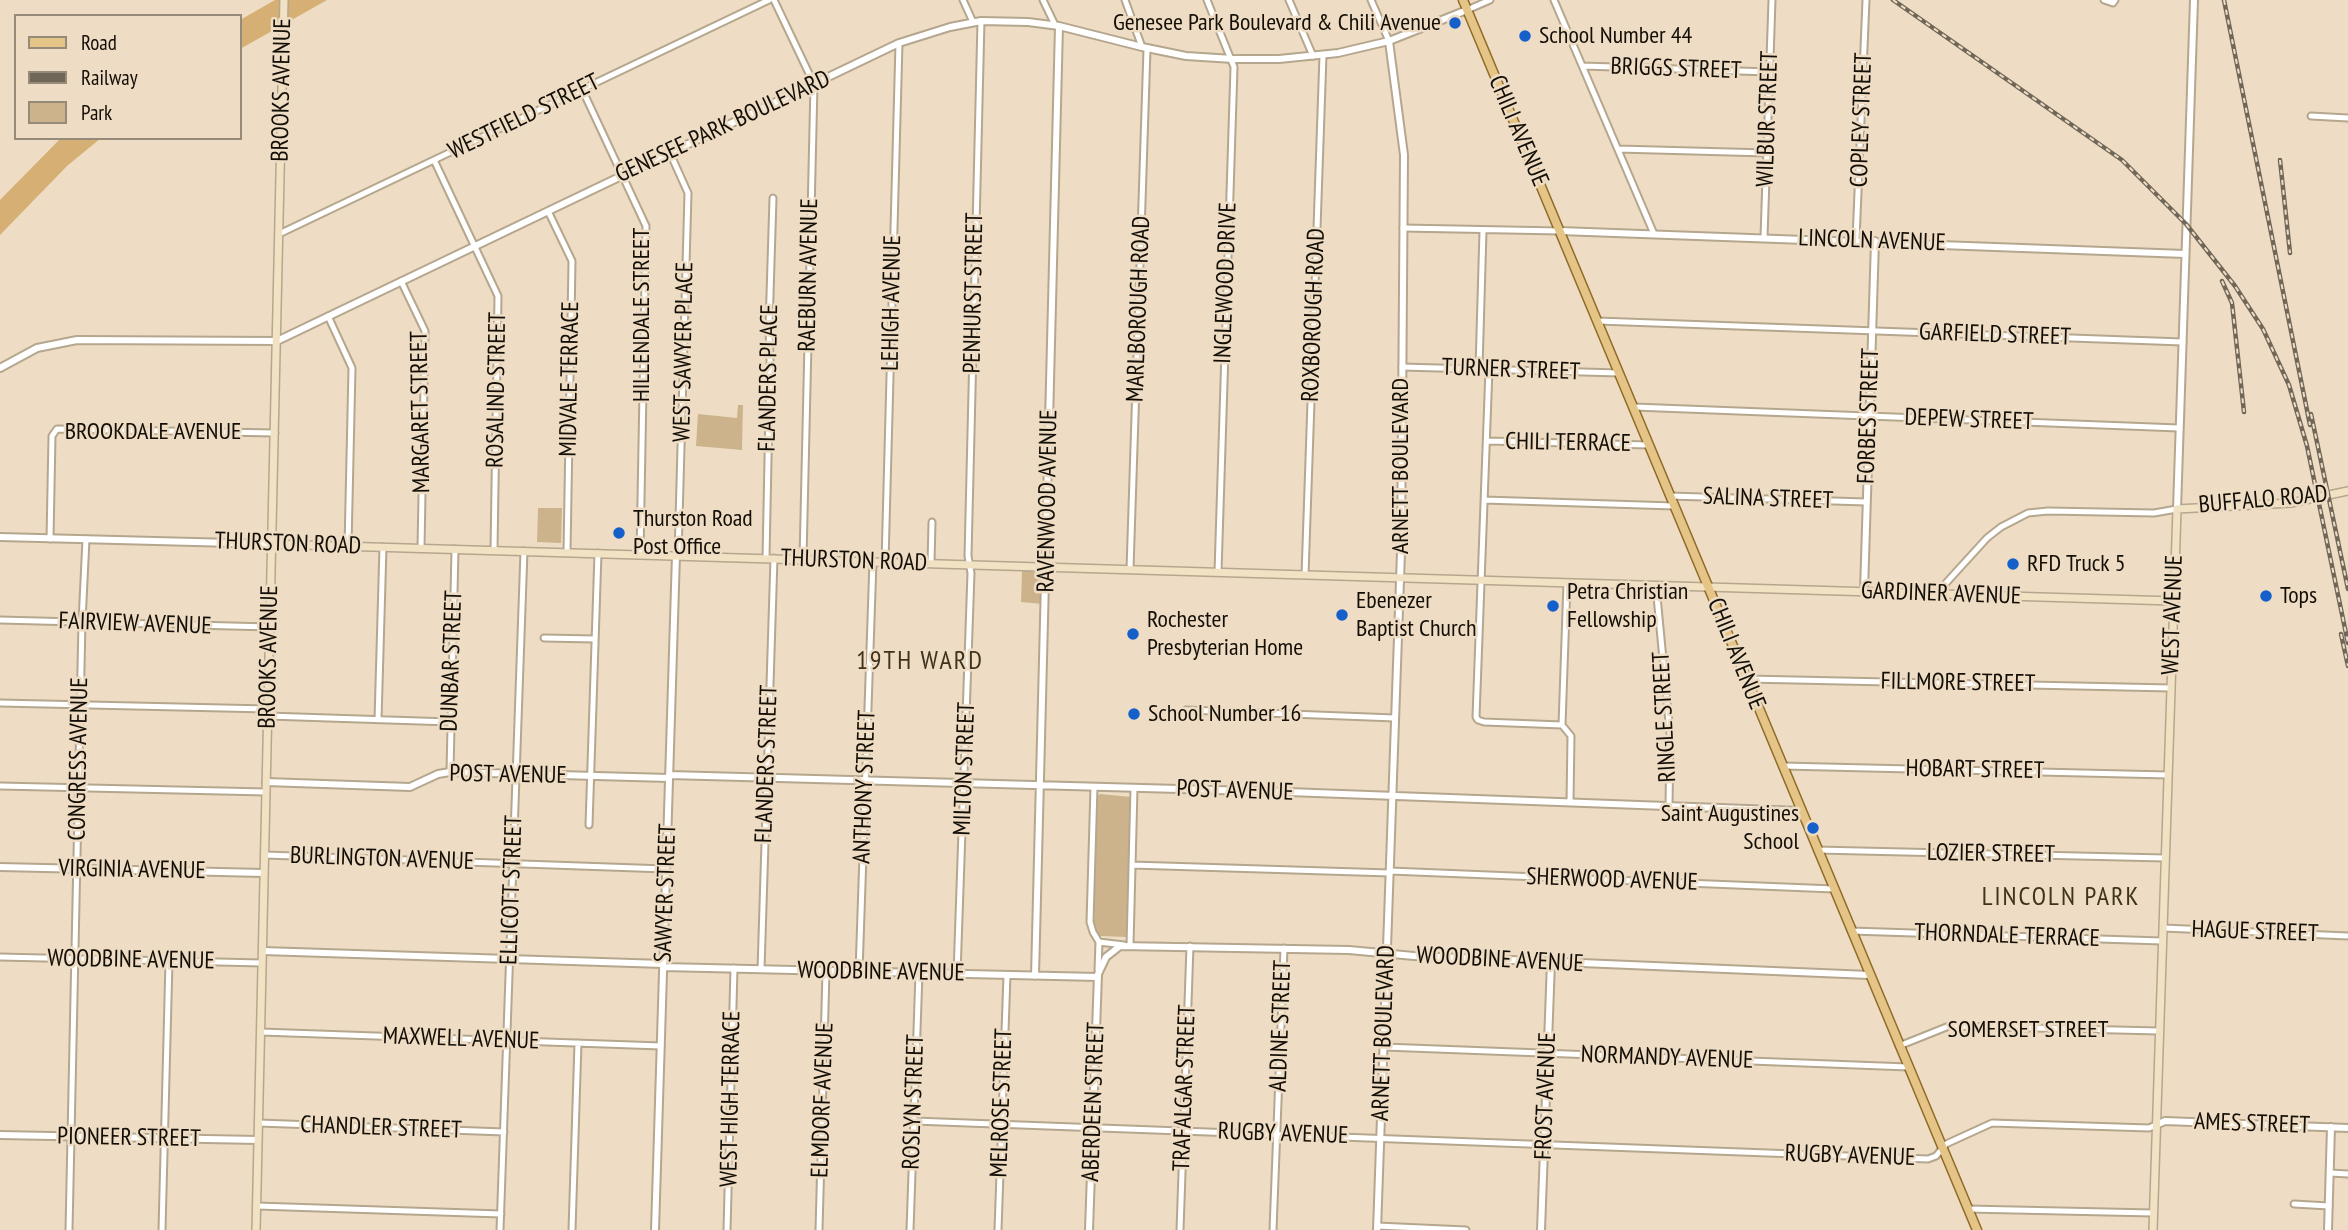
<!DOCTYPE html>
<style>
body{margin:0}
#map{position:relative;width:2348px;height:1230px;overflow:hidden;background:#eeddc4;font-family:"PT Sans Narrow",sans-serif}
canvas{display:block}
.legend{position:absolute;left:14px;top:14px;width:228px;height:126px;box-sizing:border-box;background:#eeddc4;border:2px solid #968a78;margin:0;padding:9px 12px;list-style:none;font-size:21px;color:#130e06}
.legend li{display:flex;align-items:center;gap:14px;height:35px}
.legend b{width:35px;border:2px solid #968a78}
</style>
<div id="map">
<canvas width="2348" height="1230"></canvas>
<ul class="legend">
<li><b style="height:9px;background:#e5c488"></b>Road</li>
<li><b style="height:9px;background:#716758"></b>Railway</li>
<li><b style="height:19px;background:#ccb38c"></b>Park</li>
</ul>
</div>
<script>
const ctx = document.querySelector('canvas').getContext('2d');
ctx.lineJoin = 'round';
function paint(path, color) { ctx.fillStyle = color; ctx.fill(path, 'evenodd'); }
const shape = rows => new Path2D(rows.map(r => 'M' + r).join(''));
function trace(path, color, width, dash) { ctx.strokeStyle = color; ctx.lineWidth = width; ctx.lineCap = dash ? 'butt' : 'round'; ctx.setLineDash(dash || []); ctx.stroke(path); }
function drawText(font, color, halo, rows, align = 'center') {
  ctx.font = font + ' "PT Sans Narrow",sans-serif'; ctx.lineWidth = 5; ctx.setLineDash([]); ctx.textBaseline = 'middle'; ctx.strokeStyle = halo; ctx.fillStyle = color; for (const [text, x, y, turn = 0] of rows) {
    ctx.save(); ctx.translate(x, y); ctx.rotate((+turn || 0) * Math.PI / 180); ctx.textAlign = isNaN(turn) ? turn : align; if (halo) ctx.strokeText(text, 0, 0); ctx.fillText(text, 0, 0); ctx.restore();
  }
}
paint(shape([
 [738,405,743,405,742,450,696,446,698,414,737,418],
 [538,508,562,508,561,543,537,542],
 [1024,570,1039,570,1043,573,1042,604,1021,602,1022,572],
 [1100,794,1131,797,1127,937,1099,936,1094,927,1097,796]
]), '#ccb38c');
paint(shape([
 [275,0,327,0,240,49,240,20],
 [61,138,101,138,67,166,0,235,0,200]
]), '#d5af73');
const minor = shape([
 [774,0,814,84,803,559],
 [963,0,973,22],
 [1043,0,1055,25],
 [1125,0,1142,47],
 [1207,0,1234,67,1218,572],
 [1289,0,1313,56],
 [1371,0,1389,41],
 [1554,0,1654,234],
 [2104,0,2113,3,2115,0],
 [1467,10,1490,0],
 [1583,66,1770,72],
 [582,89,646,226,640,554],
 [2311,116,2348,118],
 [1618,149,1767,153],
 [670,153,688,193,678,556],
 [434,160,498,296,494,550],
 [548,211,572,261,567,552],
 [1403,228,1560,231],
 [279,234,769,0],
 [1764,237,1772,0],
 [1856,240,1866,0],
 [401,281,425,331,421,548],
 [328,316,352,368,348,546],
 [1598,321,2183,342],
 [1402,367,1619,373],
 [1479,368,1483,231],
 [1489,369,1476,717,1478,720,1484,722,1562,725],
 [1634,407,2179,428],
 [1487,441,1649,445],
 [1670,496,1866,502],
 [1484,500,1674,506],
 [50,539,52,436,57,429,275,433],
 [766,558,770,361,769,327,773,198],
 [885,562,899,43],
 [931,563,932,522],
 [1130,569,1147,49],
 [1305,575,1323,55],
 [1567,583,1562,725,1571,736,1570,802],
 [1656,586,1670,733,1669,806],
 [1942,593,1946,583,1987,538,2001,527,2028,513,2048,511,2154,513,2177,509],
 [0,620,270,627],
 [544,638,595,639],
 [1747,679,2171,688],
 [0,703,268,709],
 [1186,710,1395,718],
 [268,716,450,722],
 [378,720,383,547],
 [1783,766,2168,775],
 [450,772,455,549],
 [0,786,266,792],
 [1094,787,1090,922,1093,932,1099,942,1098,970],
 [589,825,598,553],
 [1817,850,2165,858],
 [265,855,666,869],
 [1132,865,1390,873],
 [1390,871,1834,889],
 [2163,928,2348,936],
 [1851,931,2162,941],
 [1099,942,1124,945],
 [1130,945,1134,788],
 [0,957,262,963],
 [761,969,774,558],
 [859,972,873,561],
 [957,974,971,573,968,556,981,21],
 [261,1032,661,1046],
 [1899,1046,1949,1026,2159,1031],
 [1384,1047,1908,1067],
 [914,1121,1928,1159,1936,1156,1946,1144,1992,1123,2149,1128,2156,1125],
 [259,1123,504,1132],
 [2330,1173,2348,1174],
 [2294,1204,2329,1206],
 [257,1206,501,1214],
 [1968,1209,2153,1213],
 [1377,1226,1466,1230],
 [69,1230,82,622,86,539],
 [162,1230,169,961],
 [500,1230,524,551],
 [572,1230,578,1043],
 [727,1230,734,968],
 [819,1230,826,971],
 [910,1230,919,973],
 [998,1230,1007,975],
 [1180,1230,1190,946],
 [1273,1230,1284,948]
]);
const tertiary = shape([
 [1560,231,2185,254],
 [0,368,37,348,77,340,277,341,899,43,950,27,981,21,1028,22,1059,26,1142,47,1186,56,1233,59,1279,59,1338,53,1389,41,1467,10],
 [2177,509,2194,0],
 [0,537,272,544],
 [1864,591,1875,241],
 [669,775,1288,792,1801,811],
 [266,782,410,787,438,774,450,772,669,778],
 [0,867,264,873],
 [263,951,663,964],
 [663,967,1098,977],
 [1035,976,1059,26],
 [2156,1125,2165,1121,2348,1128],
 [0,1135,258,1140],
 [655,1230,676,555],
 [1089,1230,1098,974,1106,957,1120,946,1349,950,1414,956,1869,975],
 [1377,1230,1401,552,1404,155,1389,41],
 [1541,1230,1551,962],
 [2328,1230,2331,1127]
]);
const secondary = shape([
 [272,544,2174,601],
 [256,1230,284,0],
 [2153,1230,2177,509,2291,503,2348,491]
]);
const primary = shape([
 [1463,0,1977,1230]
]);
trace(minor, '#b5a68e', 9);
trace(tertiary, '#b5a68e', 10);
trace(secondary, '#b5a68e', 10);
trace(primary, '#906b27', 11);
trace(minor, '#fff', 5);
trace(tertiary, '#fff', 6);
trace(secondary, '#f2e2c4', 7);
trace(primary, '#e5c488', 8);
const rail = shape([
 [1893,0,2122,160,2186,224,2235,286,2263,329,2289,385,2307,446,2348,643],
 [2224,0,2310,425],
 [2280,160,2290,253],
 [2222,281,2232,303,2244,412],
 [2311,414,2348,589],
 [2341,634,2348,666]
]);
trace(rail, '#716758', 4.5);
trace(rail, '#eeddc4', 2, [5]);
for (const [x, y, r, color] of [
 [1455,23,7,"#155fca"],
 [1525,36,7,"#155fca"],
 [619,533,7,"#155fca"],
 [2013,564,7,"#155fca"],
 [2266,596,7,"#155fca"],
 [1553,606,7,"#155fca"],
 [1342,615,7,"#155fca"],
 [1133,634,7,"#155fca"],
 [1134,714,7,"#155fca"],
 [1813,828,7,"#155fca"]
]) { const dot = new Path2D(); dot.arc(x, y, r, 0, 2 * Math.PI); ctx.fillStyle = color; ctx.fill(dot); trace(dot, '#eeddc4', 2.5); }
drawText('24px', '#130e06', '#eeddc4', [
 ["Genesee Park Boulevard & Chili Avenue",1441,23,"right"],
 ["School Number 44",1539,36],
 ["Thurston Road",633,519],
 ["Post Office",633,547],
 ["RFD Truck 5",2027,564],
 ["Petra Christian",1567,592],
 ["Fellowship",1567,620],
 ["Tops",2280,596],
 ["Ebenezer",1356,601],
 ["Baptist Church",1356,629],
 ["Rochester",1147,620],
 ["Presbyterian Home",1147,648],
 ["School Number 16",1148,714],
 ["Saint Augustines",1799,814,"right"],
 ["School",1799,842,"right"]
], 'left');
drawText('24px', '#130e06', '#eeddc4', [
 ["BRIGGS STREET",1676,69,2],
 ["BROOKS AVENUE",282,90,-89],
 ["WESTFIELD STREET",524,117,-26],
 ["WILBUR STREET",1768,119,-88],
 ["COPLEY STREET",1862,120,-88],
 ["GENESEE PARK BOULEVARD",723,127,-25],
 ["CHILI AVENUE",1518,131,67],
 ["LINCOLN AVENUE",1872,241,2],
 ["RAEBURN AVENUE",809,275,-89],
 ["INGLEWOOD DRIVE",1226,283,-88],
 ["PENHURST STREET",974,293,-89],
 ["LEHIGH AVENUE",892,303,-89],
 ["MARLBOROUGH ROAD",1139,309,-88],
 ["HILLENDALE STREET",642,315,-90],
 ["ROXBOROUGH ROAD",1314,315,-88],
 ["GARFIELD STREET",1995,335,2],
 ["WEST SAWYER PLACE",684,352,-89],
 ["TURNER STREET",1511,370,2],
 ["FLANDERS PLACE",769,378,-89],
 ["MIDVALE TERRACE",570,379,-89],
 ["ROSALIND STREET",497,390,-89],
 ["MARGARET STREET",421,412,-91],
 ["FORBES STREET",1869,416,-88],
 ["DEPEW STREET",1969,420,2],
 ["BROOKDALE AVENUE",153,432],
 ["CHILI TERRACE",1568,443,1],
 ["ARNETT BOULEVARD",1401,466,-90],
 ["SALINA STREET",1768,499,2],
 ["BUFFALO ROAD",2263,500,-5],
 ["RAVENWOOD AVENUE",1048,501,-89],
 ["THURSTON ROAD",288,544,2],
 ["THURSTON ROAD",854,561,2],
 ["GARDINER AVENUE",1941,594,2],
 ["WEST AVENUE",2173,615,-88],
 ["FAIRVIEW AVENUE",135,624,2],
 ["CHILI AVENUE",1736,654,68],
 ["BROOKS AVENUE",269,657,-89],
 ["DUNBAR STREET",452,661,-88],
 ["FILLMORE STREET",1958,683,1],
 ["RINGLE STREET",1665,717,-93],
 ["CONGRESS AVENUE",79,759,-89],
 ["FLANDERS STREET",767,764,-88],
 ["MILTON STREET",965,769,-88],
 ["HOBART STREET",1975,770,1],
 ["POST AVENUE",508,775,1],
 ["ANTHONY STREET",865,787,-88],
 ["POST AVENUE",1235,791,2],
 ["LOZIER STREET",1991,854,1],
 ["BURLINGTON AVENUE",382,859,2],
 ["VIRGINIA AVENUE",132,870,1],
 ["SHERWOOD AVENUE",1612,880,2],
 ["ELLICOTT STREET",512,890,-88],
 ["SAWYER STREET",666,893,-88],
 ["HAGUE STREET",2255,932,2],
 ["THORNDALE TERRACE",2007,936,2],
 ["WOODBINE AVENUE",131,960,1],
 ["WOODBINE AVENUE",1500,960,3],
 ["WOODBINE AVENUE",881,972,1],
 ["ALDINE STREET",1281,1026,-88],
 ["SOMERSET STREET",2028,1030],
 ["ARNETT BOULEVARD",1384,1033,-88],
 ["MAXWELL AVENUE",461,1039,2],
 ["NORMANDY AVENUE",1667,1058,2],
 ["TRAFALGAR STREET",1185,1088,-88],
 ["FROST AVENUE",1546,1096,-88],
 ["WEST HIGH TERRACE",731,1099,-89],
 ["ELMDORF AVENUE",823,1100,-88],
 ["ROSLYN STREET",914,1102,-88],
 ["ABERDEEN STREET",1094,1102,-88],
 ["MELROSE STREET",1002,1103,-88],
 ["AMES STREET",2252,1124,2],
 ["CHANDLER STREET",381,1128,2],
 ["RUGBY AVENUE",1283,1134,2],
 ["PIONEER STREET",129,1138,1],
 ["RUGBY AVENUE",1850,1156,2]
]);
ctx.letterSpacing = '2px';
drawText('26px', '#3f331e', '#eeddc4', [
 ["19TH WARD",920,662],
 ["LINCOLN PARK",2061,898]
]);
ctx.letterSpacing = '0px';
</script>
